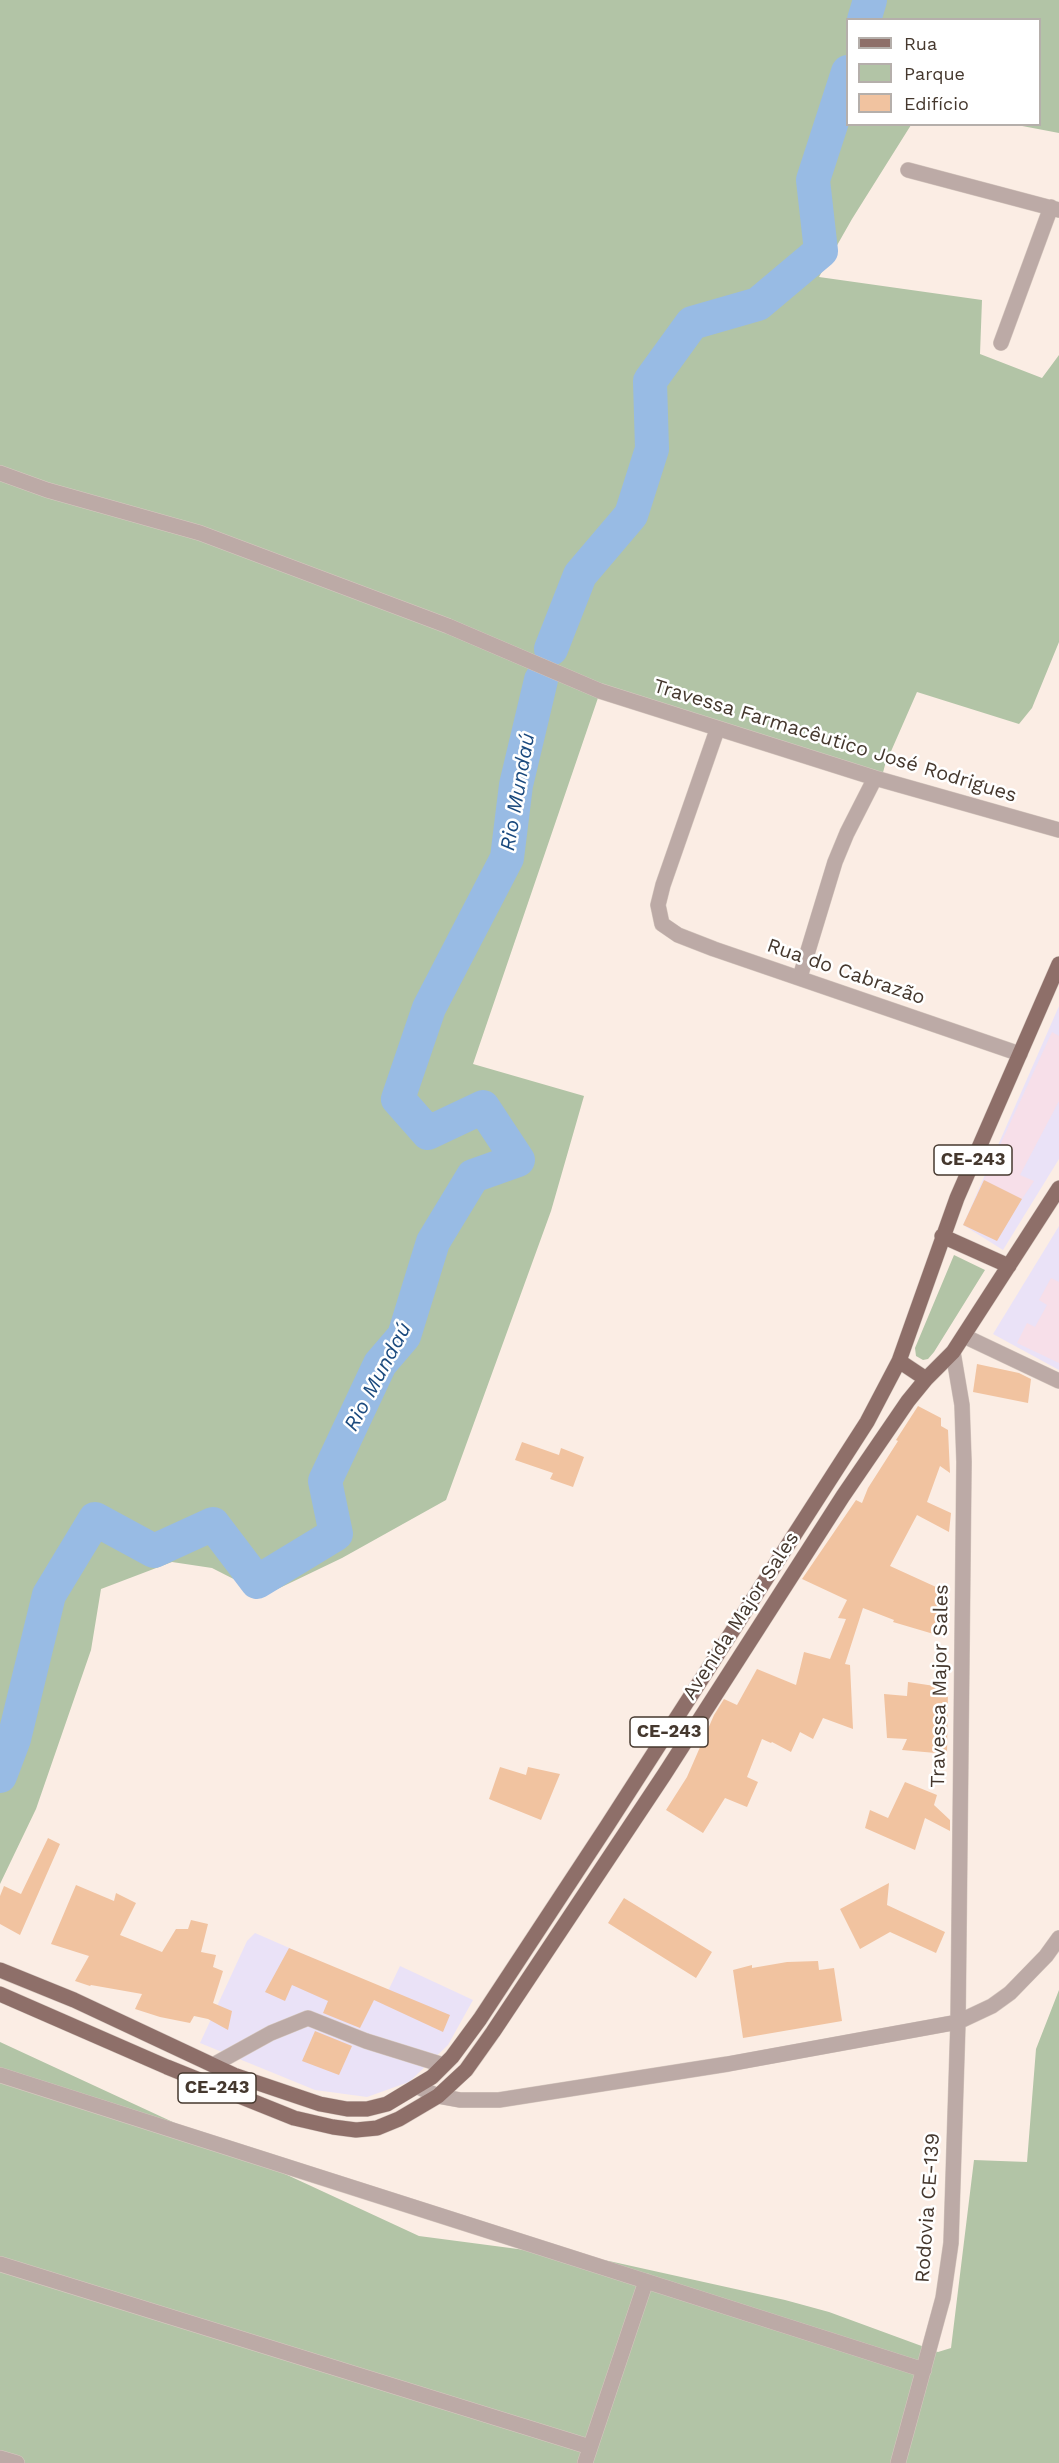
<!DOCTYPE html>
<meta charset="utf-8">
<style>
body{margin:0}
#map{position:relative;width:1059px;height:2463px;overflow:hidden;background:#fbede4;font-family:"Work Sans",sans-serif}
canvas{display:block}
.legend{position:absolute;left:846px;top:18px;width:195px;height:108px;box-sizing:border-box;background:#fff;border:2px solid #b5afab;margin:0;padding:8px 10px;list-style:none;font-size:18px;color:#45382e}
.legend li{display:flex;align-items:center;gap:12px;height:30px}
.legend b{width:30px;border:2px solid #b5afab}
</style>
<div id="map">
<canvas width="1059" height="2463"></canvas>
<ul class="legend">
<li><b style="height:8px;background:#8e6f69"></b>Rua</li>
<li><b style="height:16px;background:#b2c4a6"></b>Parque</li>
<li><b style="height:16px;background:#f1c3a0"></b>Edifício</li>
</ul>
</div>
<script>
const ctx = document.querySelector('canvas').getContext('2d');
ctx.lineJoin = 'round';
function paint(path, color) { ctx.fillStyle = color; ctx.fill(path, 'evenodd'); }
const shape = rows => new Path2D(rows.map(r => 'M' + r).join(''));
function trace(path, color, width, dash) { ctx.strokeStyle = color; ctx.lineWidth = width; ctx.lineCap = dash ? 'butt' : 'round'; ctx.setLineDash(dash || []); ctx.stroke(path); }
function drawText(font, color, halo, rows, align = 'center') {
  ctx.font = font + ' "Work Sans",sans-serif'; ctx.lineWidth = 5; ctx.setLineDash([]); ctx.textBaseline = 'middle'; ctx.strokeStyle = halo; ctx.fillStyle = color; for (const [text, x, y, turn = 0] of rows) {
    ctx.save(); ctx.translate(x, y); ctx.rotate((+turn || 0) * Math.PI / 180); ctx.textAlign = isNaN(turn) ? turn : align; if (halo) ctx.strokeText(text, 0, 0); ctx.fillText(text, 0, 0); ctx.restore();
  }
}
paint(shape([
 [1059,1006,1059,1159,1003,1250,963,1225],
 [1059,1226,1059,1370,993,1334],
 [255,1933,388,1991,400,1966,473,2000,448,2045,409,2082,367,2097,315,2090,200,2043,247,1941]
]), '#eae2f7');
paint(shape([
 [1052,1032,1059,1036,1059,1101,1020,1175,1034,1181,1022,1199,984,1180],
 [1051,1278,1059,1282,1059,1363,1017,1343,1027,1323,1035,1327,1047,1305,1039,1300]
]), '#f7dfe9');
paint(shape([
 [0,0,1059,0,1059,133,1017,125,1040,124,1040,20,848,20,848,124,911,125,852,219,819,277,982,300,980,354,1042,378,1059,355,1059,642,1032,708,1019,724,917,692,885,765,881,780,600,692,473,1064,584,1096,551,1211,446,1500,342,1558,265,1595,212,1568,172,1562,101,1589,91,1650,36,1809,0,1884],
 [954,1255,985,1270,934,1352,928,1359,923,1360,916,1356,915,1348],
 [1059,1990,1059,2463,0,2463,0,2042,419,2236,609,2261,785,2300,829,2312,938,2352,951,2348,974,2160,1027,2162,1036,2049]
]), '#b2c4a6');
trace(shape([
 [864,20,870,0],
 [551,649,580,575,631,515,652,449,650,381,692,323,758,304,821,251,813,180,848,72],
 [0,1776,14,1739,49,1595,95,1519,154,1551,213,1524,257,1582,336,1534,325,1481,380,1364,404,1336,433,1242,473,1176,518,1160,483,1107,428,1133,398,1099,429,1008,507,858,516,785,541,680]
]), '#98bbe4', 34);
paint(shape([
 [984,1180,1022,1199,997,1241,963,1225],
 [977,1364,1019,1373,1031,1379,1028,1403,973,1392],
 [918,1406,941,1418,941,1426,948,1430,950,1473,940,1466,927,1502,951,1513,949,1532,917,1515,890,1566,947,1592,937,1635,893,1622,894,1620,863,1608,845,1664,850,1665,853,1729,823,1718,813,1739,800,1732,791,1752,772,1742,771,1743,762,1739,747,1777,758,1782,747,1807,725,1798,703,1833,666,1810,687,1777,714,1715,724,1699,737,1705,757,1669,796,1685,804,1652,830,1659,846,1619,838,1618,847,1600,802,1579,856,1500,862,1503,868,1488,898,1441,896,1440],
 [522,1442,559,1455,561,1448,584,1457,573,1487,550,1479,553,1473,515,1460],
 [908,1682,948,1688,947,1754,902,1750,907,1739,887,1738,884,1694,907,1696],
 [500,1767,526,1775,528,1767,560,1774,541,1820,489,1799],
 [905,1782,937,1795,934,1805,950,1820,950,1831,925,1818,915,1850,865,1828,870,1810,888,1818],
 [48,1838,60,1844,20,1935,0,1924,0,1896,4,1886,21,1894],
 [889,1883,887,1905,945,1932,936,1953,890,1932,860,1949,840,1909],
 [76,1885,114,1901,116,1893,136,1903,120,1935,162,1952,176,1929,188,1929,191,1920,208,1924,201,1952,216,1955,213,1967,223,1971,213,2003,232,2011,228,2030,208,2019,194,2016,190,2023,160,2017,135,2009,142,1994,91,1985,90,1986,75,1981,89,1956,51,1944],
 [624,1898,712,1952,696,1978,608,1923],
 [289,1948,450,2015,443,2032,374,2000,360,2028,323,2013,328,2001,292,1985,285,2001,265,1992],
 [818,1961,819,1970,834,1968,842,2021,743,2038,733,1970,752,1965,752,1968,787,1962],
 [315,2031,352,2046,339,2075,302,2061]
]), '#f1c3a0');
const minor = shape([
 [908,170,1059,210],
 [1001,343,1051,207],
 [0,473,47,490,200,533,448,626,600,691,875,778,1059,830],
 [717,730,663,885,658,905,662,924,678,935,714,949,1020,1054],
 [800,977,835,862,847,833,875,778],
 [964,1336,1059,1381],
 [213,2065,271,2033,308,2018,366,2041,443,2065],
 [0,2075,924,2370],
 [418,2087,438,2096,460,2100,499,2100,728,2064,958,2022,992,2006,1010,1993,1046,1956,1059,1938],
 [0,2264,590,2447],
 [0,2458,17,2463],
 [585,2463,646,2281],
 [898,2463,943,2298,951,2243,958,2022,964,1462,962,1405,953,1352]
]);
const major = shape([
 [942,1236,1009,1266],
 [899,1361,926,1379],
 [0,1970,74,2000,234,2075,320,2104,347,2109,367,2109,387,2104,432,2077,452,2057,480,2019,607,1826,867,1422,899,1361,957,1198,1059,964],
 [0,1994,167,2067,294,2118,333,2127,356,2130,377,2128,399,2119,438,2096,466,2070,493,2032,664,1775,843,1496,908,1401,926,1379,953,1352,1059,1188]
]);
trace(minor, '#d7c9c0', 16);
trace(major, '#d7c9c0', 16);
trace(minor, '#bcaaa6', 15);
trace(major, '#8e6f69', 15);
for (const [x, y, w] of [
 [973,1160,78],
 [669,1732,78],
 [217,2088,78]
]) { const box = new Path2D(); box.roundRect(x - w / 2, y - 15, w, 30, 4.5); ctx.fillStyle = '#fff'; ctx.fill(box); trace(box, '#45382e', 1.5); }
drawText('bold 18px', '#45382e', null, [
 ["CE-243",973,1160],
 ["CE-243",669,1732],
 ["CE-243",217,2088]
]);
drawText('20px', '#45382e', '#fff', [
 ["Travessa Farmacêutico José Rodrigues",835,741,17],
 ["Rua do Cabrazão",846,972,19],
 ["Avenida Major Sales",741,1616,-57],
 ["Travessa Major Sales",940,1686,-89],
 ["Rodovia CE-139",928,2208,-86]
]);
drawText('italic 21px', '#1b4a7e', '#fff', [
 ["Rio Mundaú",518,792,-80],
 ["Rio Mundaú",378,1377,-62]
]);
</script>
